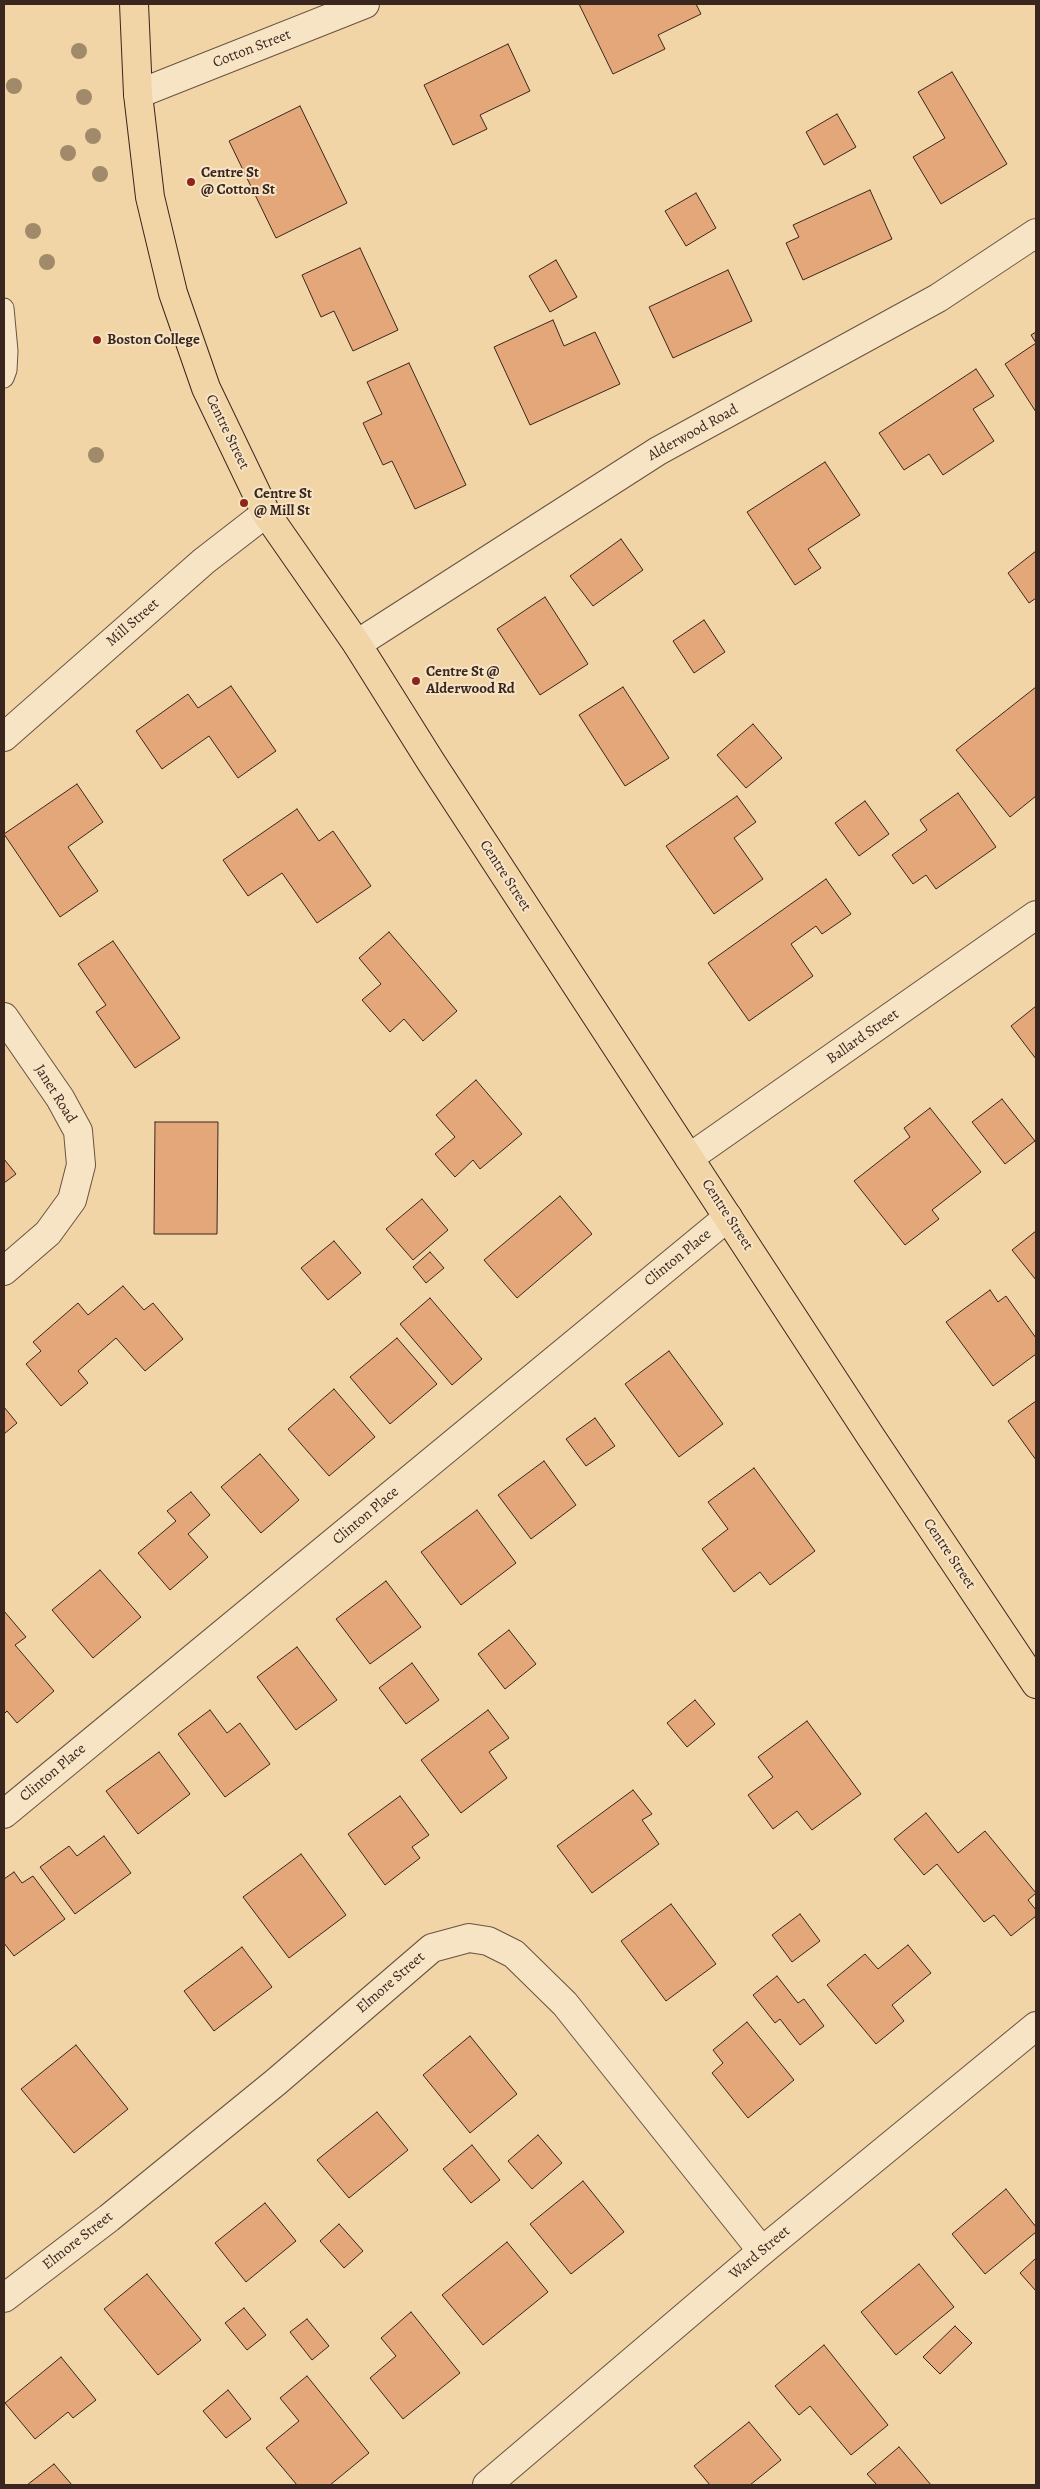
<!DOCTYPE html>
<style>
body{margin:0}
#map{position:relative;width:1040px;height:2489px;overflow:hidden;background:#f2d5a6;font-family:Alegreya,serif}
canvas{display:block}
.frame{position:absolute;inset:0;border:5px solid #3a261f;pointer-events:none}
</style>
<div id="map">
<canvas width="1040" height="2489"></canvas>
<div class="frame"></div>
</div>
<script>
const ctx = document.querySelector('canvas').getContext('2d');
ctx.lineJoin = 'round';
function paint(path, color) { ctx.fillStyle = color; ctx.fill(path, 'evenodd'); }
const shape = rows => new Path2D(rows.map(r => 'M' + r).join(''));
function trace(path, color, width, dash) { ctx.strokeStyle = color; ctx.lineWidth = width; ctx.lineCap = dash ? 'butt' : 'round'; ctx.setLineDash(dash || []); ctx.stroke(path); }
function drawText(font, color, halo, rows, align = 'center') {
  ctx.font = font + ' Alegreya,serif'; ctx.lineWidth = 4; ctx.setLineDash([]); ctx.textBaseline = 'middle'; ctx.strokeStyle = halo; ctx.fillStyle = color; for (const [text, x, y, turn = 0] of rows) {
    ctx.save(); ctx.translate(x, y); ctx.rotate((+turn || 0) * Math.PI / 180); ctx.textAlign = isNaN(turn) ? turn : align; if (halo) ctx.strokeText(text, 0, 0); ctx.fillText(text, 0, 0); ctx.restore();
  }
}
const building = shape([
 [579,4,696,4,701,14,658,35,665,49,613,74,579,4],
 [508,44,530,91,480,115,487,129,453,145,424,85,508,44],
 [952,72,1007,164,941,204,913,157,945,138,918,92,952,72],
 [300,106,347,203,276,238,229,141,300,106],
 [837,114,856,147,824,165,806,132,837,114],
 [870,190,892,239,803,280,786,243,799,237,793,225,870,190],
 [696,193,716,228,686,246,665,211,696,193],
 [360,248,398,330,353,351,334,311,321,317,302,275,360,248],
 [556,260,577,297,550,312,529,276,556,260],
 [728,270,752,321,673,358,649,307,728,270],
 [553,320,564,346,595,332,620,384,530,425,494,347,553,320],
 [1036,332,1036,412,1005,364,1036,343,1031,335,1036,332],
 [409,363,466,485,415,509,392,461,383,465,363,423,382,414,367,382,409,363],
 [976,369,994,396,973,409,994,441,943,475,929,454,904,470,879,433,976,369],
 [825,462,860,515,808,549,821,568,795,585,747,512,825,462],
 [621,539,643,570,593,606,570,576,621,539],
 [1036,551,1036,598,1029,603,1008,573,1036,551],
 [545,597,588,664,540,695,497,629,545,597],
 [704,620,725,652,694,673,673,641,704,620],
 [231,686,276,751,238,778,209,736,162,769,136,731,188,694,198,708,231,686],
 [623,687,669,758,625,786,579,715,623,687],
 [1036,687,1036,796,1010,817,956,750,1036,687],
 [753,724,782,758,746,788,717,755,753,724],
 [77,784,103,822,68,847,98,891,60,917,4,834,77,784],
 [958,793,996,847,936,889,926,875,913,884,892,855,927,830,920,820,958,793],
 [737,796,756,822,734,838,763,879,714,914,666,846,737,796],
 [865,801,889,834,859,856,835,823,865,801],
 [297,809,319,841,333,831,371,886,317,923,282,873,248,896,223,860,297,809],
 [826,879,851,914,822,934,816,926,791,944,813,976,749,1021,708,963,826,879],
 [389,932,457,1011,423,1041,404,1019,390,1032,362,1000,381,984,359,958,389,932],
 [113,941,180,1038,135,1068,96,1012,106,1005,78,964,113,941],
 [1036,1006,1036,1059,1011,1026,1036,1006],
 [476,1080,522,1134,480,1169,473,1160,455,1177,435,1154,455,1137,436,1115,476,1080],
 [1002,1099,1035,1141,1005,1164,972,1122,1002,1099],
 [930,1108,981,1172,932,1210,939,1219,905,1245,854,1181,910,1137,904,1128,930,1108],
 [155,1122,218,1122,217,1234,154,1234,155,1122],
 [4,1159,16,1174,4,1183,4,1159],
 [560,1196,592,1234,517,1298,484,1260,560,1196],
 [422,1199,448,1230,413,1260,386,1229,422,1199],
 [1036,1231,1036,1280,1012,1250,1036,1231],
 [334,1241,361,1273,328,1300,301,1268,334,1241],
 [430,1252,444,1268,426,1283,413,1267,430,1252],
 [123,1286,144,1310,153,1303,183,1339,145,1371,116,1338,78,1371,88,1383,61,1406,26,1364,41,1351,33,1342,78,1303,88,1315,123,1286],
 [990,1290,998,1302,1006,1296,1036,1338,1036,1354,993,1386,946,1322,990,1290],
 [430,1298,482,1359,452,1385,400,1324,430,1298],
 [397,1338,437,1384,390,1424,350,1377,397,1338],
 [669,1351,723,1424,679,1457,625,1384,669,1351],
 [334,1389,375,1437,329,1476,288,1429,334,1389],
 [1036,1401,1036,1460,1008,1421,1036,1401],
 [4,1407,17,1423,4,1434,4,1407],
 [595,1418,615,1446,586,1466,566,1439,595,1418],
 [260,1454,299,1500,261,1533,221,1487,260,1454],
 [544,1461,576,1505,531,1539,498,1495,544,1461],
 [754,1468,815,1551,770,1585,760,1572,734,1592,702,1549,728,1529,708,1502,754,1468],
 [191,1492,210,1515,188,1534,208,1557,170,1590,138,1553,176,1521,167,1511,191,1492],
 [477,1510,516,1563,461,1605,421,1552,477,1510],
 [100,1570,141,1617,93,1658,52,1610,100,1570],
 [386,1581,421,1627,370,1664,336,1619,386,1581],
 [4,1611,26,1637,15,1645,54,1691,17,1723,7,1711,4,1714,4,1611],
 [509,1630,536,1664,505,1689,478,1654,509,1630],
 [297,1647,337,1700,296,1730,257,1677,297,1647],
 [412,1663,439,1700,406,1724,379,1688,412,1663],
 [695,1700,715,1724,687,1747,667,1723,695,1700],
 [210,1710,227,1733,240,1723,270,1764,225,1797,178,1734,210,1710],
 [488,1710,509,1738,489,1752,507,1778,461,1813,421,1760,488,1710],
 [807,1721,861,1794,812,1830,797,1811,773,1829,748,1795,773,1777,758,1757,807,1721],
 [159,1752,190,1794,138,1834,106,1791,159,1752],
 [633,1790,652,1814,642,1820,659,1844,592,1893,557,1846,633,1790],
 [400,1796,429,1835,412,1847,420,1858,385,1885,348,1834,400,1796],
 [926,1813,958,1853,985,1831,1036,1893,1028,1900,1036,1910,1036,1916,1011,1936,994,1915,984,1922,937,1864,924,1875,894,1839,926,1813],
 [104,1836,131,1873,75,1914,40,1867,69,1846,77,1856,104,1836],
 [301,1854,346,1915,289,1958,243,1897,301,1854],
 [14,1872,22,1883,33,1876,65,1919,14,1956,4,1943,4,1879,14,1872],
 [671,1904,716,1964,666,2001,621,1941,671,1904],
 [800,1914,820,1941,792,1962,772,1935,800,1914],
 [908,1945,931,1973,892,2005,904,2021,876,2044,827,1985,865,1954,878,1969,908,1945],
 [242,1947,272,1987,214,2031,184,1991,242,1947],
 [777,1976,798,2003,804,1999,824,2026,800,2045,780,2019,775,2023,753,1995,777,1976],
 [747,2022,794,2080,748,2118,712,2073,723,2063,713,2050,747,2022],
 [470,2036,517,2094,470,2133,423,2075,470,2036],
 [76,2045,128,2109,74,2153,21,2089,76,2045],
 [377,2112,408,2150,349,2198,317,2160,377,2112],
 [538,2135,562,2163,532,2189,508,2161,538,2135],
 [472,2145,500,2180,471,2203,443,2169,472,2145],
 [583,2181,624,2232,571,2274,530,2224,583,2181],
 [1006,2189,1036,2227,1036,2232,985,2274,952,2234,1006,2189],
 [265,2203,296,2241,246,2282,215,2243,265,2203],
 [339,2224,363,2251,344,2268,320,2241,339,2224],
 [507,2242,548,2292,483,2345,442,2295,507,2242],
 [1036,2258,1036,2291,1020,2273,1036,2258],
 [919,2264,954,2307,896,2355,861,2312,919,2264],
 [147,2274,201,2340,158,2375,104,2309,147,2274],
 [244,2308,266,2335,247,2350,225,2323,244,2308],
 [411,2312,460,2373,403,2419,370,2378,396,2356,381,2338,411,2312],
 [307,2319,329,2346,312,2360,290,2332,307,2319],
 [955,2326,972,2343,940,2374,923,2357,955,2326],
 [824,2345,888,2425,851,2455,810,2406,799,2415,775,2386,824,2345],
 [61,2357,96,2400,73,2418,68,2412,35,2439,5,2403,61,2357],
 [307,2376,369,2453,330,2485,297,2485,266,2448,299,2421,280,2398,307,2376],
 [228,2390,251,2419,226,2438,203,2411,228,2390],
 [749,2422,781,2460,750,2485,710,2485,694,2466,749,2422],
 [899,2447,931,2485,877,2485,867,2474,899,2447],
 [54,2464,72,2485,27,2485,54,2464]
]);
paint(building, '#e4a77a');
trace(building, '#3a261f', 1);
const service = shape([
 [4,308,8,351,7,370,4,378]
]);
const minor = shape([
 [138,94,365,4],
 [357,644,658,451,938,298,1036,233],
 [4,1017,60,1098,78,1131,81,1165,72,1200,48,1233,4,1271],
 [689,1158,1036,915],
 [4,1814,728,1217],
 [4,2298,109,2218,276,2082,432,1948,469,1938,488,1941,514,1954,565,2004,762,2251]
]);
const tertiary = shape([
 [4,737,204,561,266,513],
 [487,2485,762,2251,1036,2026]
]);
const primary = shape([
 [134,4,138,94,150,197,173,293,206,388,266,513,357,644,431,762,871,1437,1036,1684]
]);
trace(service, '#685241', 21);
trace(minor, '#685241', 30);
trace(tertiary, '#685241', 30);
trace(primary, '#3a261f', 30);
trace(service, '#f7e4c5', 19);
trace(minor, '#f7e4c5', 28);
trace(tertiary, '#f7e4c5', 28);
trace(primary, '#f2d5a6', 28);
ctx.fillStyle = '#a08a6a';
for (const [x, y] of [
 [79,51],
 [14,86],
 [84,97],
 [93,136],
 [68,153],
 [100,174],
 [33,231],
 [47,262],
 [96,455]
]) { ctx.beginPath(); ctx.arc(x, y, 8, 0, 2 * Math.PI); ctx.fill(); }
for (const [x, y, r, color] of [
 [191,182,5,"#8f2418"],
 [97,340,5,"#8f2418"],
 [244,503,5,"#8f2418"],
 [416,681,5,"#8f2418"]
]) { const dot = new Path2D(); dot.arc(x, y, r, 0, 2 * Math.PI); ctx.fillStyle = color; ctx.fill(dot); trace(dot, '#f7e4c5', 2); }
drawText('15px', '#3a261f', '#f7e4c5', [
 ["Cotton Street",252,49,-21],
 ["Centre Street",227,432,64],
 ["Alderwood Road",693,433,-29],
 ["Mill Street",133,623,-41],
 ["Centre Street",505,876,57],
 ["Ballard Street",863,1037,-35],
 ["Janet Road",55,1094,58],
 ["Centre Street",727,1215,57],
 ["Clinton Place",678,1258,-39],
 ["Clinton Place",366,1516,-40],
 ["Centre Street",949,1554,56],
 ["Clinton Place",53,1773,-40],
 ["Elmore Street",391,1983,-41],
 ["Elmore Street",78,2241,-38],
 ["Ward Street",760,2253,-40]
]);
drawText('bold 15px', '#3a261f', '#f7e4c5', [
 ["Centre St",201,173],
 ["@ Cotton St",201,190],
 ["Boston College",107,340],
 ["Centre St",254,494],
 ["@ Mill St",254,511],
 ["Centre St @",426,672],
 ["Alderwood Rd",426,689]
], 'left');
</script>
